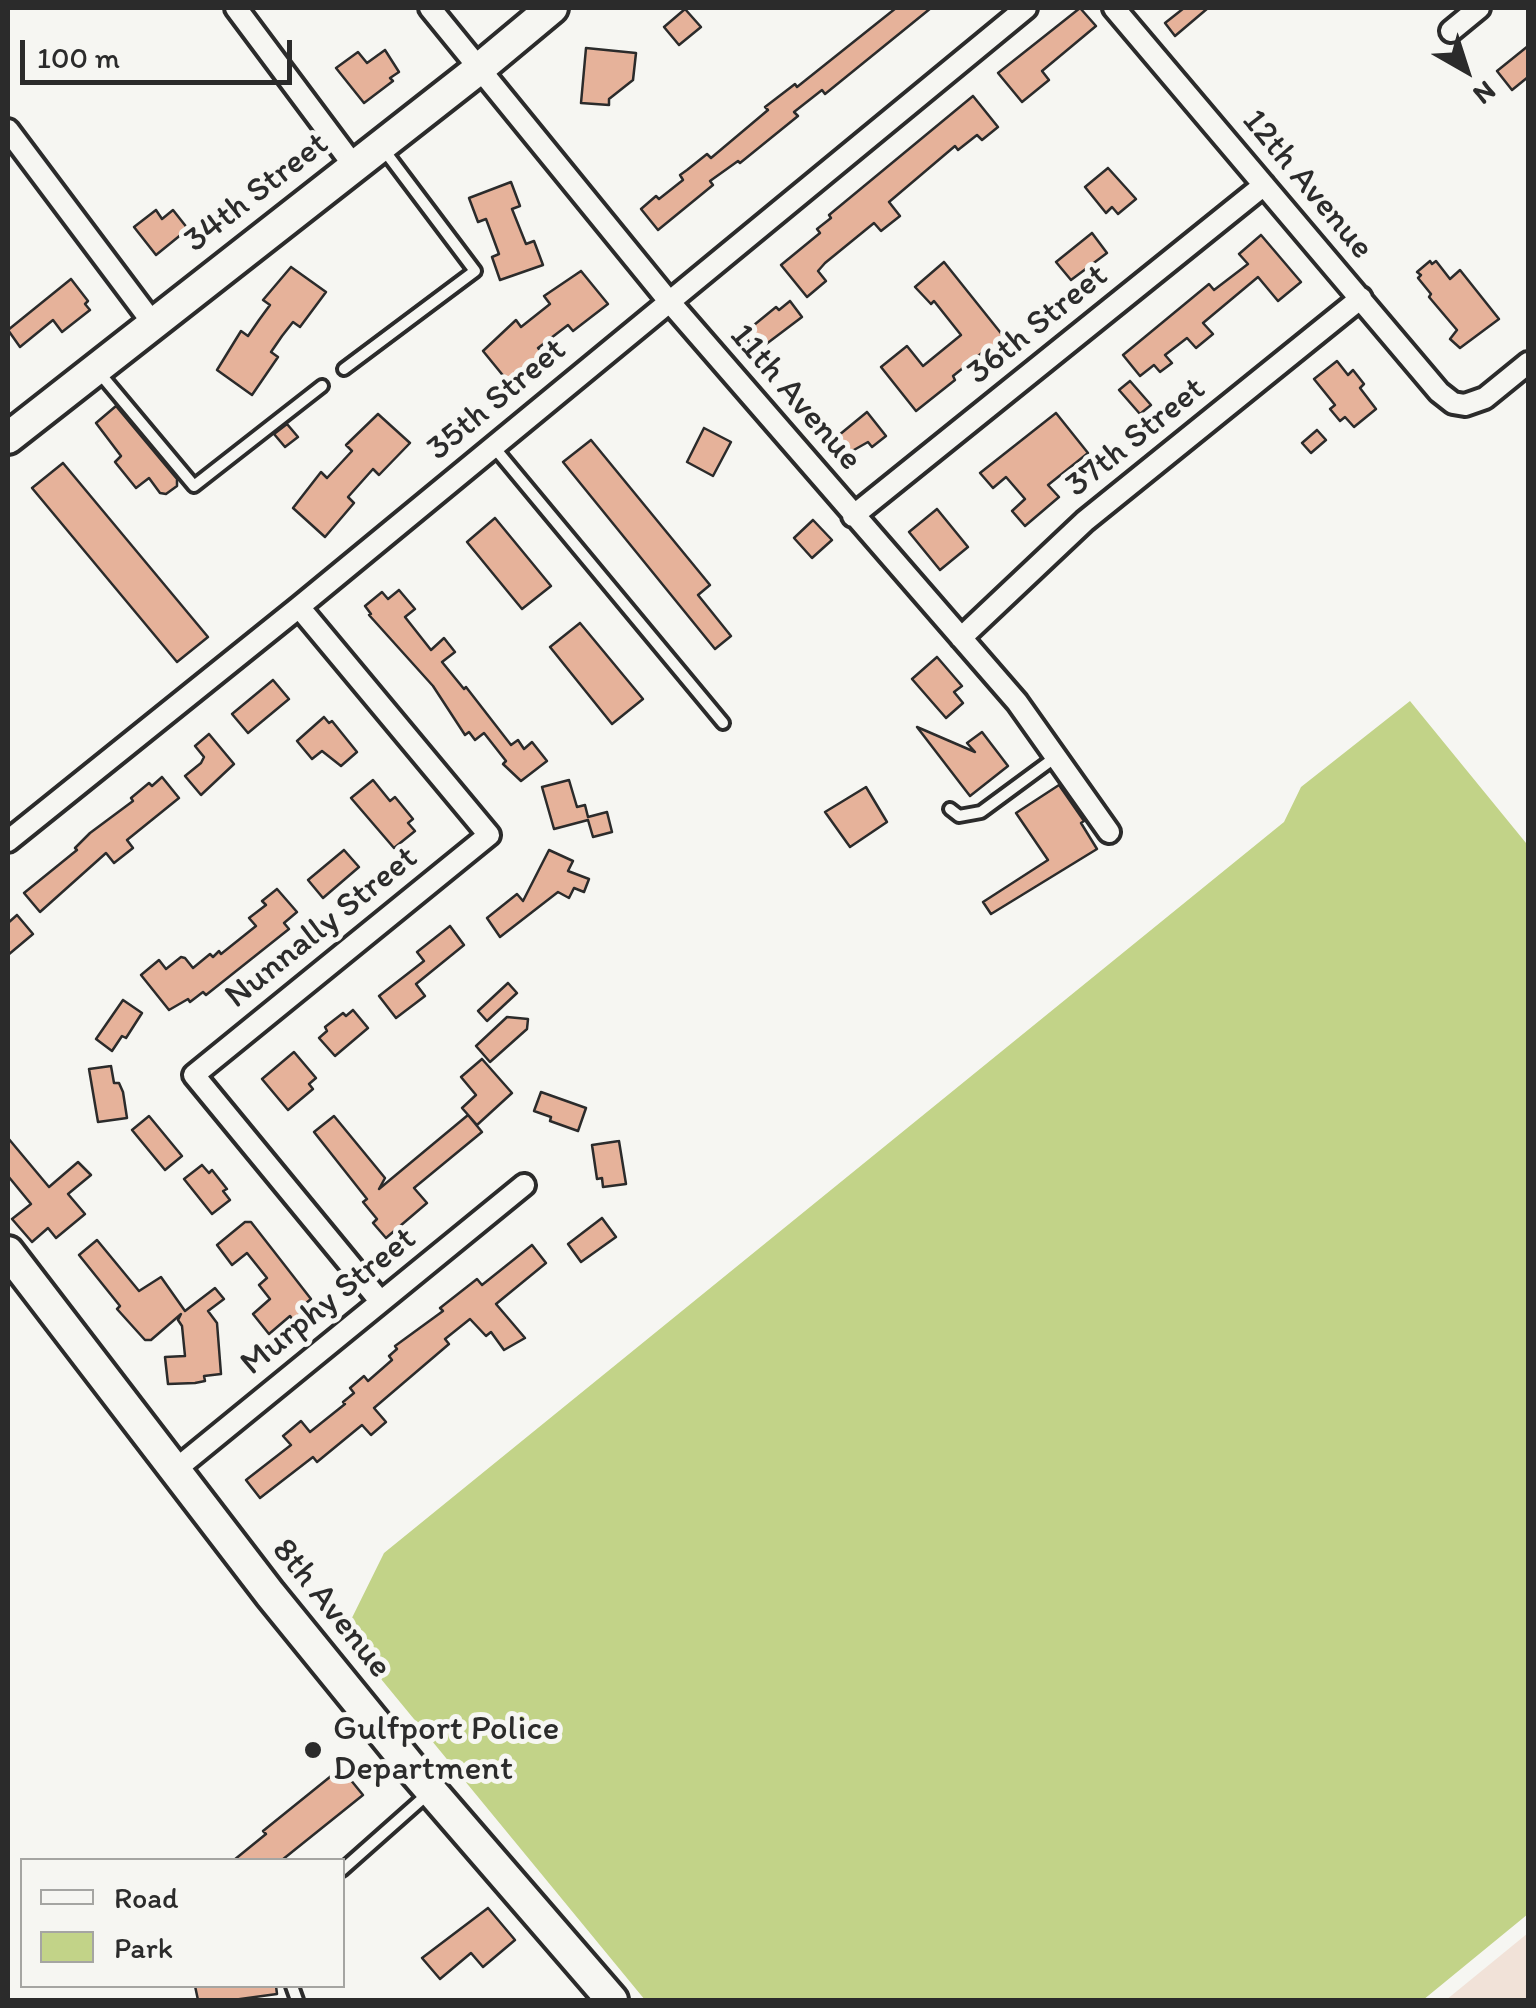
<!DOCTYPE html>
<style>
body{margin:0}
#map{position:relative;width:1536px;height:2008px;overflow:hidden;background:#f6f6f2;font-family:Itim,sans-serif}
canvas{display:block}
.frame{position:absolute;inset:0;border:10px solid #2b2b2b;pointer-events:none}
.legend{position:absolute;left:20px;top:1858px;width:325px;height:130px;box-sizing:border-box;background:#f6f6f2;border:2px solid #a5a5a2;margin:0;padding:12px 18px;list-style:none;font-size:30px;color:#2b2b2b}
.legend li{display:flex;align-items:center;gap:20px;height:50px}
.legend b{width:50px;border:2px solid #a5a5a2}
.north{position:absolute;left:1416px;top:20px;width:100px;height:100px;-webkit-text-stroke:8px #f6f6f2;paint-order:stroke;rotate:141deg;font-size:28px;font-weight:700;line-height:40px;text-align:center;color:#2b2b2b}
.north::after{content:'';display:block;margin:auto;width:35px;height:45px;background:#2b2b2b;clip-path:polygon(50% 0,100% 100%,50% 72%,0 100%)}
.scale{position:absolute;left:20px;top:40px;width:272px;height:45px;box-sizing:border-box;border:5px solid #2b2b2b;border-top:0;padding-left:12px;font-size:30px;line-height:35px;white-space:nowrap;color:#2b2b2b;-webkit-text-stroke:8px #f6f6f2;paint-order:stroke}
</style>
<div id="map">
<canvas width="1536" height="2008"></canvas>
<div class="frame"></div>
<ul class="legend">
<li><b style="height:12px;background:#f6f6f2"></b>Road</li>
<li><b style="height:28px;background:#c2d388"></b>Park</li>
</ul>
<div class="north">N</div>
<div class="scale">100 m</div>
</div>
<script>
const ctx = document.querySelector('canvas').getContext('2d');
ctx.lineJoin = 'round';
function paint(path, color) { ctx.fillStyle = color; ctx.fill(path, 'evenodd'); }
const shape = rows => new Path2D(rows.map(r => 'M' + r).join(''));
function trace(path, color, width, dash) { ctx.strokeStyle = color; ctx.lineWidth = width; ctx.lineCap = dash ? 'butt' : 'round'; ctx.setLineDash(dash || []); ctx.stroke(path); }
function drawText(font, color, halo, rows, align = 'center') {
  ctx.font = font + ' Itim,sans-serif'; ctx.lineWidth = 10; ctx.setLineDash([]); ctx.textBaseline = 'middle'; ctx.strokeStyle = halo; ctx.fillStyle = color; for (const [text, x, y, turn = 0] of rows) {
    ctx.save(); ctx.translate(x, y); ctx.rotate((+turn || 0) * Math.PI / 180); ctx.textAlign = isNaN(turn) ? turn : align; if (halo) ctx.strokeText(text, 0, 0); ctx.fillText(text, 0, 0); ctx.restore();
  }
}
paint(shape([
 [1528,1933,1528,2000,1446,2000]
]), '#f1e2d8');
paint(shape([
 [1410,701,1526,843,1528,842,1528,1914,1423,2000,645,2000,344,1634,384,1553,1284,822,1301,787]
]), '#c2d388');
const building = shape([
 [896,8,931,8,825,94,822,90,794,112,798,116,740,163,738,161,710,181,713,185,658,230,641,209,656,196,659,199,683,180,680,175,687,170,707,154,711,158,768,110,765,107,795,84,797,87,896,8],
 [1080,8,1096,26,1042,71,1049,80,1022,102,998,73,1080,8],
 [1184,8,1208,8,1175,36,1165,23,1184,8],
 [685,9,701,27,679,45,664,27,685,9],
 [1528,46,1528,77,1512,90,1497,71,1528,46],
 [586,48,636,53,633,80,609,99,609,105,581,103,586,48],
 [385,50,399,72,390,78,393,81,364,103,336,68,358,52,367,63,385,50],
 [973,96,998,127,982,140,977,135,958,150,955,146,889,202,900,216,881,231,874,223,825,263,818,271,826,281,807,297,781,265,820,233,817,229,831,218,829,215,973,96],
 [1108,168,1136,199,1118,214,1112,207,1106,213,1085,187,1108,168],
 [511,182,520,206,512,209,526,244,534,241,543,265,500,280,492,257,499,254,492,235,486,219,478,222,469,198,511,182],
 [156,210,162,219,173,210,188,229,156,255,134,227,156,210],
 [1092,233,1107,253,1071,280,1056,262,1092,233],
 [1261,235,1301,282,1278,301,1258,277,1203,323,1213,334,1196,348,1187,338,1165,355,1172,363,1160,372,1154,365,1140,376,1123,355,1209,284,1214,290,1248,264,1239,254,1261,235],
 [1430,261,1432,264,1436,261,1450,279,1460,270,1499,319,1460,348,1450,339,1457,330,1429,297,1431,294,1418,278,1421,275,1417,272,1430,261],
 [944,262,1008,342,988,359,983,352,953,376,955,380,916,411,881,367,907,346,923,366,961,335,934,301,931,304,915,287,944,262],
 [291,267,326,292,300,327,293,322,282,336,271,352,278,357,252,395,217,370,241,331,248,336,259,320,270,305,263,300,291,267],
 [581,271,608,304,573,331,568,325,538,348,544,355,510,384,483,351,516,320,521,327,550,304,544,296,581,271],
 [71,279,88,301,85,304,90,310,62,332,53,320,20,347,8,330,71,279],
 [790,301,802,317,757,351,743,334,776,307,779,310,790,301],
 [1337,361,1348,375,1353,370,1364,384,1360,388,1376,409,1354,427,1345,417,1340,421,1330,409,1335,405,1314,379,1337,361],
 [1130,381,1151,405,1140,414,1119,390,1130,381],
 [116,406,177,479,177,486,166,494,160,493,149,478,136,488,115,462,121,456,96,423,116,406],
 [867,412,886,436,872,447,868,442,845,455,833,440,867,412],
 [1056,413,1088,453,1048,485,1059,497,1025,526,1012,511,1025,499,1006,477,993,488,980,473,1056,413],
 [378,414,410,443,379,475,373,469,348,497,354,503,325,537,293,508,321,472,327,478,352,451,346,445,378,414],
 [287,424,298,437,285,447,274,434,287,424],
 [704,428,731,442,713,476,687,462,704,428],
 [1317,430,1326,440,1311,453,1302,443,1317,430],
 [591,440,710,585,698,595,731,636,715,649,563,462,591,440],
 [63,463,208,637,177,662,32,488,63,463],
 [937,509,968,547,940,570,909,532,937,509],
 [495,518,551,586,522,609,467,542,495,518],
 [813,520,832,540,812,558,794,538,813,520],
 [399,590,415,609,405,617,431,650,444,638,455,652,442,662,464,689,466,687,511,745,518,740,524,749,532,742,547,761,521,781,503,764,506,761,484,733,475,740,469,732,465,735,433,686,369,615,371,614,365,606,382,592,388,599,399,590],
 [580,623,643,699,612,724,550,647,580,623],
 [937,657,962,686,954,692,963,703,946,718,912,679,937,657],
 [273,680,289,699,248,733,232,714,273,680],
 [324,717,329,723,332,721,357,752,341,766,322,751,312,759,297,741,324,717],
 [917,727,975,752,967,743,982,732,1008,766,970,796,917,727],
 [209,734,234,764,201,795,185,776,201,763,204,757,195,746,209,734],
 [162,777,179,798,127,840,133,848,114,863,106,853,40,912,24,893,77,850,75,848,90,833,133,801,131,798,149,783,152,786,162,777],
 [373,780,390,801,395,797,413,819,408,823,415,831,394,848,351,798,373,780],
 [569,780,577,807,585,805,588,817,607,812,612,832,593,837,588,820,554,829,542,787,569,780],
 [1059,785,1084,821,1081,823,1097,849,991,914,983,902,1048,860,1016,813,1059,785],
 [866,787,887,822,850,847,825,812,866,787],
 [344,850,359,867,323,898,308,880,344,850],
 [549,850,573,861,568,871,589,879,584,892,574,888,569,898,558,892,500,937,487,918,517,894,523,901,549,850],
 [277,889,297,912,284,923,289,929,206,995,203,992,190,1002,188,999,169,1010,141,975,159,960,166,969,181,957,185,958,193,968,210,954,213,957,219,951,221,954,256,926,249,918,266,905,262,901,277,889],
 [17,915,33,934,8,955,8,923,17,915],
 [450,926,464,945,416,984,425,996,396,1018,379,996,424,961,417,952,450,926],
 [508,983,517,993,487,1021,478,1011,508,983],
 [123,1000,142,1013,126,1038,122,1036,112,1051,96,1039,123,1000],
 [353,1010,368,1028,335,1056,319,1038,327,1031,325,1027,343,1013,346,1016,353,1010],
 [507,1017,528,1019,527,1029,490,1062,476,1046,507,1017],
 [294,1052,316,1078,309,1084,313,1089,288,1110,262,1079,294,1052],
 [482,1059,512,1093,477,1125,462,1108,476,1095,461,1077,482,1059],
 [111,1066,114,1083,119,1083,123,1092,127,1118,98,1122,89,1069,111,1066],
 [541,1092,586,1108,578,1131,550,1121,551,1117,534,1111,541,1092],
 [468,1115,482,1132,414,1188,427,1203,386,1238,373,1223,377,1219,363,1202,367,1199,314,1132,334,1116,385,1178,379,1189,468,1115],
 [149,1116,182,1156,165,1170,132,1130,149,1116],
 [8,1138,49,1187,78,1162,91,1175,68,1194,85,1214,56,1238,48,1228,32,1242,12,1219,31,1204,8,1176,8,1138],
 [619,1141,626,1184,603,1187,602,1178,597,1179,592,1145,619,1141],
 [202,1165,209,1173,212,1170,227,1189,223,1191,230,1200,212,1214,184,1179,202,1165],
 [602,1218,616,1237,581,1262,568,1244,602,1218],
 [245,1222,251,1222,311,1299,301,1307,305,1310,293,1320,290,1316,269,1334,253,1314,270,1299,259,1285,267,1278,247,1253,232,1265,217,1245,245,1222],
 [97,1240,139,1291,161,1277,185,1311,215,1288,224,1299,208,1311,217,1323,221,1374,204,1376,205,1381,195,1383,168,1384,165,1357,185,1356,182,1326,178,1320,181,1314,151,1340,145,1340,117,1309,120,1306,79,1255,97,1240],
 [532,1245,546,1263,496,1304,525,1338,504,1350,491,1332,486,1336,470,1319,445,1339,449,1344,374,1408,386,1422,371,1435,362,1425,317,1462,313,1457,260,1498,246,1480,291,1445,283,1436,301,1421,310,1432,345,1404,343,1402,354,1393,350,1388,364,1376,368,1381,392,1360,389,1356,397,1349,395,1346,443,1311,440,1308,477,1279,482,1285,532,1245],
 [341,1768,363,1795,282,1860,234,1860,266,1834,263,1831,341,1768],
 [488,1908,515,1940,483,1967,471,1953,440,1979,422,1958,488,1908],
 [195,1986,276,1986,277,1994,233,2000,198,2000,195,1986]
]);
paint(building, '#e6b29a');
trace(building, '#2b2b2b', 2.5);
const lane = shape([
 [344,369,475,271,384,150],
 [97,370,194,486,322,386],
 [493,446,723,723],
 [950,809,959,816,981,812,1057,756],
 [342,1870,430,1792],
 [292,1986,297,2000]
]);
const street = shape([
 [236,8,354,166],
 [430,8,668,300,1017,702,1109,832],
 [1114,8,1439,392,1453,403,1465,405,1485,398,1528,363],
 [1451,31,1479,8],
 [8,130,152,322],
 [853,516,1264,185],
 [299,607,489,835,194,1075,380,1301],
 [961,638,1085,521,1361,298],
 [8,841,299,607,1026,8],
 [175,1470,524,1185]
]);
const secondary = shape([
 [8,438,480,68,552,8],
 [8,1252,270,1594,414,1771,612,2000]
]);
trace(lane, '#2b2b2b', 18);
trace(street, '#2b2b2b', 28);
trace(secondary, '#2b2b2b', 38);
trace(lane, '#f6f6f2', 10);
trace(street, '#f6f6f2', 20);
trace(secondary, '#f6f6f2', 30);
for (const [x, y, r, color] of [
 [313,1750,10,"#2b2b2b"]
]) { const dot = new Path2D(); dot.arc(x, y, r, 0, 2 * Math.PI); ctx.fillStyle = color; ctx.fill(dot); trace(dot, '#f6f6f2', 4); }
drawText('35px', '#2b2b2b', '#f6f6f2', [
 ["12th Avenue",1307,185,50],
 ["34th Street",257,193,-38],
 ["36th Street",1038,325,-39],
 ["11th Avenue",795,398,49],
 ["35th Street",497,400,-40],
 ["37th Street",1136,438,-39],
 ["Nunnally Street",322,928,-39],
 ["Murphy Street",329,1302,-39],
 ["8th Avenue",331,1609,51]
]);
drawText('35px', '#2b2b2b', '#f6f6f2', [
 ["Gulfport Police",333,1730],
 ["Department",333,1770]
], 'left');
</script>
